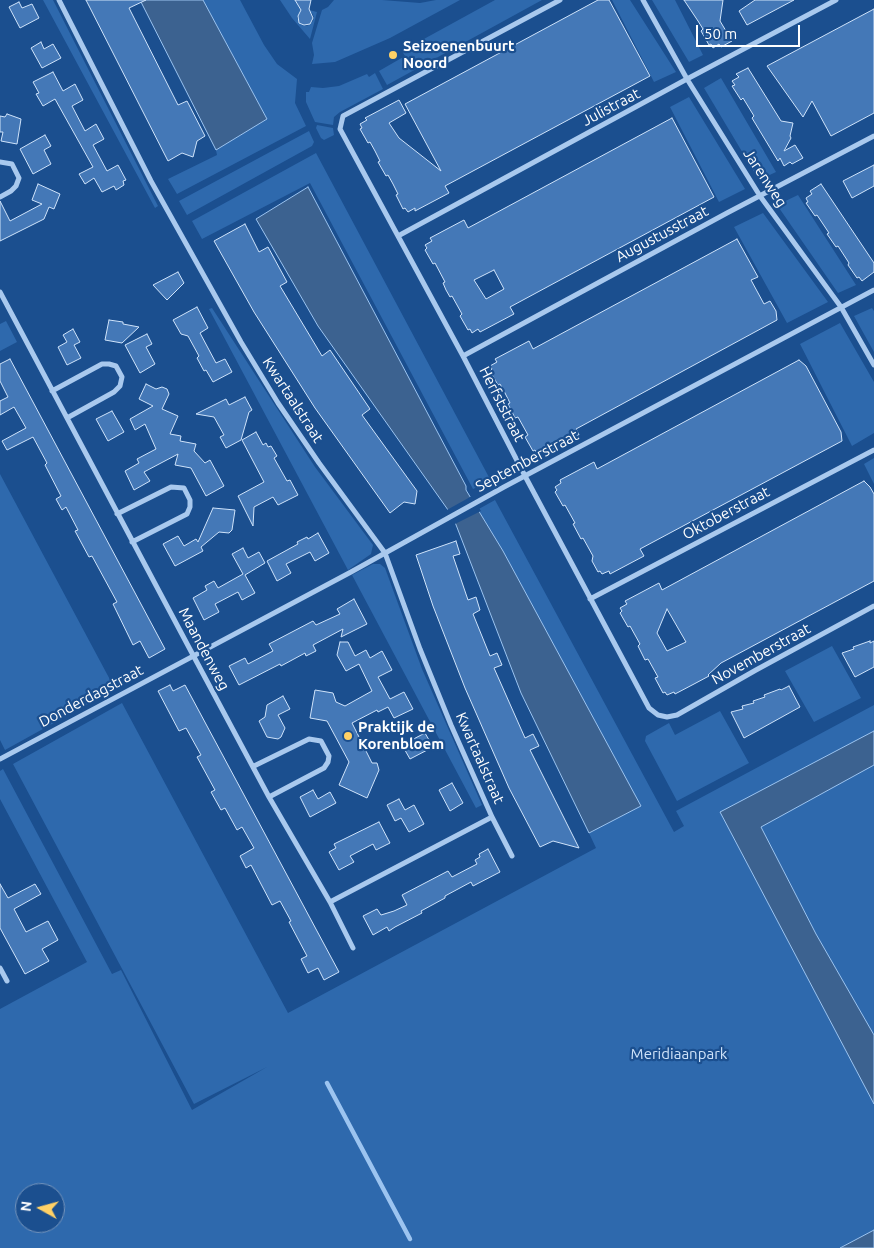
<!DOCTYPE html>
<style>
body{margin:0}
#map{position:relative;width:874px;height:1248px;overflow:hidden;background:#1b4f8f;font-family:Ubuntu,sans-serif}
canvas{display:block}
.north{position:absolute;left:15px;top:1183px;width:50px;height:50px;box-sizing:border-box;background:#1b4f8f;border:1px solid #7695bc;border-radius:50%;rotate:277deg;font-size:14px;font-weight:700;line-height:20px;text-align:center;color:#fff}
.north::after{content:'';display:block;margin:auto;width:18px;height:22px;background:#ffd166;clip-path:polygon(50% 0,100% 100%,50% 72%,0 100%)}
.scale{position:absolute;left:696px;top:25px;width:104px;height:22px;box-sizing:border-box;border:2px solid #fff;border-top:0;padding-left:6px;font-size:15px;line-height:18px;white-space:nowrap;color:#fff;-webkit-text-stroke:4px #1b4f8f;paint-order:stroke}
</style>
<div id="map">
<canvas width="874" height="1248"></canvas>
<div class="north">N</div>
<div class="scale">50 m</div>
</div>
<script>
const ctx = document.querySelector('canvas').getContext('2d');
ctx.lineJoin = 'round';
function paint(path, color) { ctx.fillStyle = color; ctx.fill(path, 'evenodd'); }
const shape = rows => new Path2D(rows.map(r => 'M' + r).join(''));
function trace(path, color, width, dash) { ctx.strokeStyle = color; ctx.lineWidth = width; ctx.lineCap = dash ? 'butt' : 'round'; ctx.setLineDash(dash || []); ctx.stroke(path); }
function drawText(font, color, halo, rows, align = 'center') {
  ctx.font = font + ' Ubuntu,sans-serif'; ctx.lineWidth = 4.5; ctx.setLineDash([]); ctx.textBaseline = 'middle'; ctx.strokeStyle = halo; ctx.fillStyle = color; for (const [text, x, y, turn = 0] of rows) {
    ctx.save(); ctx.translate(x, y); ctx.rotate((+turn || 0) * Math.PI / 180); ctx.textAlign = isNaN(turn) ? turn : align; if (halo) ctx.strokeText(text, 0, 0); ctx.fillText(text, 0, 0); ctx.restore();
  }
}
paint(shape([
 [43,0,53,0,158,206,155,208],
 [203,0,240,0,264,45,277,64,297,79,295,103,306,126,177,194,168,179,217,155,216,150,267,119],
 [280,0,296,0,301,10,297,18,302,25,307,26,313,21,314,17,312,13,308,13,309,10,317,12,310,39,292,18],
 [334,0,382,0,420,3,436,0,460,0,390,38,335,62,312,64,314,55,312,43,322,10,328,7],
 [495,0,542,0,387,85,379,71,405,56,402,51],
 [612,0,630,0,676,72,654,82],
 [652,0,675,0,703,55,689,62],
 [375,73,383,89,340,112,334,117,333,125,315,122,306,102,306,92,309,92,311,87,323,88,339,86,367,74,369,77],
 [721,78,776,172,759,180,704,88],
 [689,97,745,189,719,202,670,107],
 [317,125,333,128,334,135,324,140,321,138,316,128],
 [309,131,314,142,312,146,187,215,179,201],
 [316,153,491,481,473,489,310,183,202,239,192,221],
 [798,195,856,285,838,293,777,205],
 [763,213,828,302,787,323,734,227],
 [212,308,315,467,373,545,371,554,348,570,209,309],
 [872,308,874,311,874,352,854,316],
 [6,321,17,342,0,351,0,324],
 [840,323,874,382,874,433,852,446,800,344],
 [874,458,874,484,864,464],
 [0,474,115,689,5,750,0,740],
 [495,500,674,832,684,826,676,811,874,705,874,1230,840,1248,0,1248,0,1009,87,962,0,799,0,771,3,769,112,974,121,970,192,1110,267,1067,194,1104,13,764,122,703,288,1013,596,848,589,833,640,806,503,551,477,510],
 [25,1193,55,1193,55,1223,25,1223],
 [373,564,380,564,385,568,422,669,482,805,476,808,352,575],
 [832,646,861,698,814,722,785,671],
 [720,711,749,763,677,801,645,741,646,736,669,723,675,735]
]), '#2e69ad');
const water = shape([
 [140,0,203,0,267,119,216,150,140,0],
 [308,187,466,486,466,490,503,551,641,806,589,833,521,693,453,517,318,326,256,219,308,187],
 [874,731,874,765,761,827,816,934,874,1035,874,1104,720,812,874,731],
 [874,1230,874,1248,840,1248,874,1230]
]);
paint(water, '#3c6290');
trace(water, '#9cc4f0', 1);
paint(shape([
 [472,496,481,511,453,525,445,511]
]), '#1b4f8f');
trace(shape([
 [327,1083,410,1239]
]), '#9cc4f0', 4.5);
const building = shape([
 [86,0,146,0,129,8,178,105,187,101,205,136,197,141,193,157,182,153,168,161,86,0],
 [295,0,311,0,309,9,313,18,310,24,304,25,299,23,298,16,301,10,295,0],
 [598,0,609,0,650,76,445,186,449,193,415,211,415,208,408,212,405,208,403,209,396,195,398,194,393,184,388,175,386,176,378,162,380,161,375,151,370,142,368,143,360,129,362,128,360,124,367,120,365,118,399,100,406,113,389,123,399,138,441,171,405,104,598,0],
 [684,0,723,0,720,21,732,41,721,47,719,44,713,48,711,44,709,45,701,31,703,29,698,21,684,0],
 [755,0,794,0,747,25,739,11,755,0],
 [19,2,22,8,32,4,39,18,20,28,9,7,19,2],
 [874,9,874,113,831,136,812,101,803,117,767,66,874,9],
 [41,42,44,49,53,44,61,58,42,68,31,48,41,42],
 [748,68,781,121,793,123,790,136,791,138,784,151,795,145,803,158,792,164,790,162,784,166,780,158,778,161,752,118,754,116,743,98,741,100,732,86,735,85,732,81,739,77,736,74,748,68],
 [53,72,63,91,75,84,83,100,72,106,85,131,96,124,104,139,93,145,107,171,118,165,126,180,123,181,124,185,116,190,114,186,102,192,94,178,85,184,79,174,93,167,55,99,43,106,36,94,39,93,33,82,53,72],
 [7,114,21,119,17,144,1,141,3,132,0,132,0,116,5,117,7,114],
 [672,118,714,197,510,307,514,314,480,332,478,329,472,333,470,329,468,330,460,316,462,314,452,296,450,297,446,290,443,283,445,282,435,263,433,264,425,250,427,248,425,245,432,241,430,238,464,220,468,228,672,118],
 [494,270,504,289,486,299,474,280,494,270],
 [45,135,51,146,44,150,51,164,33,174,20,149,45,135],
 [874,165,874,186,852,198,843,181,874,165],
 [38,184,60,194,54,209,49,207,44,219,0,241,0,201,10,221,42,204,32,200,38,184],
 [821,184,874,263,874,272,862,281,859,277,857,278,848,265,849,263,838,246,836,247,827,234,829,233,817,215,815,216,806,203,808,202,806,198,812,194,810,191,821,184],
 [245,224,259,252,268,247,287,282,280,286,322,356,330,350,370,409,362,415,417,491,415,504,404,502,390,513,315,408,254,312,214,241,245,224],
 [737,239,758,277,751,280,764,304,770,301,776,311,777,320,576,429,579,435,545,453,544,450,537,453,535,450,533,451,525,437,528,435,518,417,515,418,508,404,510,403,505,393,500,384,498,385,490,371,492,369,490,366,497,362,495,359,529,341,533,349,737,239],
 [178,272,184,283,167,300,153,285,178,272],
 [197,307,208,328,200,333,216,363,225,359,232,372,213,382,206,370,204,371,197,358,199,356,188,336,181,334,173,320,197,307],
 [109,320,123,322,123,324,139,327,122,343,105,340,109,320],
 [73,329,80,342,74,345,81,358,67,365,58,347,67,342,63,335,73,329],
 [147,334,152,344,146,347,155,364,140,373,125,345,147,334],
 [10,359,165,649,149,658,140,641,133,645,113,604,117,602,92,556,89,557,75,531,78,530,66,507,62,510,56,499,61,496,45,465,47,463,33,437,7,450,2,441,26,428,14,407,0,415,0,401,8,397,0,381,0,364,10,359],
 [799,360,806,366,823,398,841,432,842,441,640,549,644,556,610,574,609,571,602,574,600,571,598,572,592,561,593,556,583,538,581,539,573,524,575,523,565,505,563,506,555,492,557,490,555,487,561,483,560,480,594,462,597,469,799,360],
 [146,384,156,389,162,387,167,389,169,394,162,409,178,416,170,434,181,436,180,441,196,444,194,451,205,463,210,460,224,486,206,496,191,468,175,465,178,454,144,472,150,481,134,490,125,471,139,463,137,459,156,449,145,424,135,430,130,419,153,406,139,399,146,384],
 [245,397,252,410,249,412,241,440,226,448,220,437,224,435,214,417,196,414,226,399,229,405,245,397],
 [112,411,124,432,108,441,96,419,112,411],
 [256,432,263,445,266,443,268,447,271,446,277,456,274,458,287,481,290,480,298,495,278,505,273,497,254,507,253,526,238,496,264,482,242,440,256,432],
 [864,481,870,487,874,494,874,581,721,663,708,675,709,676,694,684,675,694,674,692,667,695,665,692,663,693,655,678,658,677,648,659,645,660,638,646,640,644,630,626,628,627,620,613,622,611,620,608,627,604,625,601,659,583,662,590,864,481],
 [667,609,686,642,667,651,657,633,667,609],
 [213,508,235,510,232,530,229,533,219,532,201,547,203,551,175,566,163,544,178,536,184,546,196,539,198,542,213,508],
 [318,533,329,553,315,561,310,552,286,564,291,573,277,581,267,561,298,544,297,542,307,537,308,539,318,533],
 [456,541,460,554,453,556,468,600,476,597,480,610,473,614,490,656,497,653,502,665,494,668,525,738,533,734,539,746,530,750,579,848,553,841,540,847,509,788,465,688,433,606,416,555,456,541],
 [243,548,248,558,259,552,265,563,245,575,255,593,242,600,238,592,215,604,219,612,204,620,193,598,207,590,205,586,214,581,218,588,243,574,232,554,243,548],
 [354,599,367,624,341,637,343,629,313,645,316,651,306,656,305,653,281,666,280,664,239,685,229,666,245,658,248,664,273,651,269,644,313,621,316,625,340,614,337,609,354,599],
 [870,641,870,643,874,641,874,667,855,677,842,653,854,649,853,647,870,641],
 [340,642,348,642,355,656,366,650,370,658,382,651,392,670,378,677,390,699,404,692,413,709,394,718,388,707,378,712,377,710,352,723,372,763,377,763,379,770,367,798,339,785,349,762,327,721,310,718,315,690,333,693,336,702,345,706,372,691,359,664,346,671,337,655,340,642],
 [170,685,173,691,185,685,339,972,324,980,318,968,308,973,301,959,307,956,289,922,291,921,280,901,272,905,251,865,246,868,240,856,254,848,242,827,237,830,225,808,221,810,211,792,215,790,197,757,201,755,186,728,179,731,158,691,170,685],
 [789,686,800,707,744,738,731,712,743,709,742,706,754,703,753,701,765,697,764,695,780,689,781,690,789,686],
 [283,696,290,709,278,715,285,728,281,737,278,739,267,737,259,721,265,717,267,705,283,696],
 [425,733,433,747,410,759,402,745,425,733],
 [452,783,463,803,450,811,439,790,452,783],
 [313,790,318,799,330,792,336,803,310,817,300,797,313,790],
 [399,799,405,810,414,805,424,824,409,832,401,818,395,821,387,805,399,799],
 [379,822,390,843,376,850,373,844,350,856,354,862,339,870,329,852,336,848,334,844,379,822],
 [488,849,500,872,473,886,471,882,445,896,445,898,421,911,422,913,395,927,389,931,387,927,373,935,363,916,377,909,381,915,394,911,407,905,402,895,448,871,452,877,477,864,475,860,480,857,479,854,488,849],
 [0,884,8,898,35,884,41,894,14,909,26,932,48,921,58,940,42,949,49,961,25,974,0,928,0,884]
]);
paint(building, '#4478b7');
trace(building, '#cfe3fa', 1);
trace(shape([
 [59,0,151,181,241,342,278,403,319,463,385,553,420,649,451,725,492,817,330,902],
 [560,0,343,116,340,129,463,356,525,476,649,708,658,715,667,717,677,715,756,670,874,606],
 [643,0,687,79,760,196,841,307,874,365],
 [0,162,12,164,19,178,16,186,11,191,0,197],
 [398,236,687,79,836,0],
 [0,292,193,655,269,797,330,902,353,948],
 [463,356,727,213,874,136],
 [52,391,102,364,109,364,116,366,122,377,120,386,114,392,67,418],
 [117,514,171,487,184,488,190,500,190,507,187,514,132,542],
 [590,599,874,450],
 [0,759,351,572,504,487,874,290],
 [254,766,309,739,321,741,329,756,328,762,324,768,269,797],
 [492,817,512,856],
 [0,968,7,981]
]), '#a9c9ee', 5);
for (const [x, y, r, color] of [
 [393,55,5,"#ffd166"],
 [348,736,5,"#ffd166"]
]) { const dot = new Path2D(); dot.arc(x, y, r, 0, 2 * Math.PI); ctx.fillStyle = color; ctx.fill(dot); trace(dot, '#1b4f8f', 2); }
drawText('bold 15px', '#fff', '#1b4f8f', [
 ["Seizoenenbuurt",403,46],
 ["Noord",403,63],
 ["Praktijk de",358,727],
 ["Korenbloem",358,744]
], 'left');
drawText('15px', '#fff', '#1b4f8f', [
 ["Julistraat",611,107,-28],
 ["Jarenweg",765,178,57],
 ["Augustusstraat",662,234,-28],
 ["Kwartaalstraat",293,400,57],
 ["Herfststraat",502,404,63],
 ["Septemberstraat",527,461,-28],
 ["Oktoberstraat",726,513,-28],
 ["Maandenweg",204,649,62],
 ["Novemberstraat",761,654,-29],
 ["Donderdagstraat",91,696,-28],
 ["Kwartaalstraat",480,758,66]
]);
drawText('15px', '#cfe3fa', '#1b4f8f', [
 ["Meridiaanpark",679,1054]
]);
</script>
